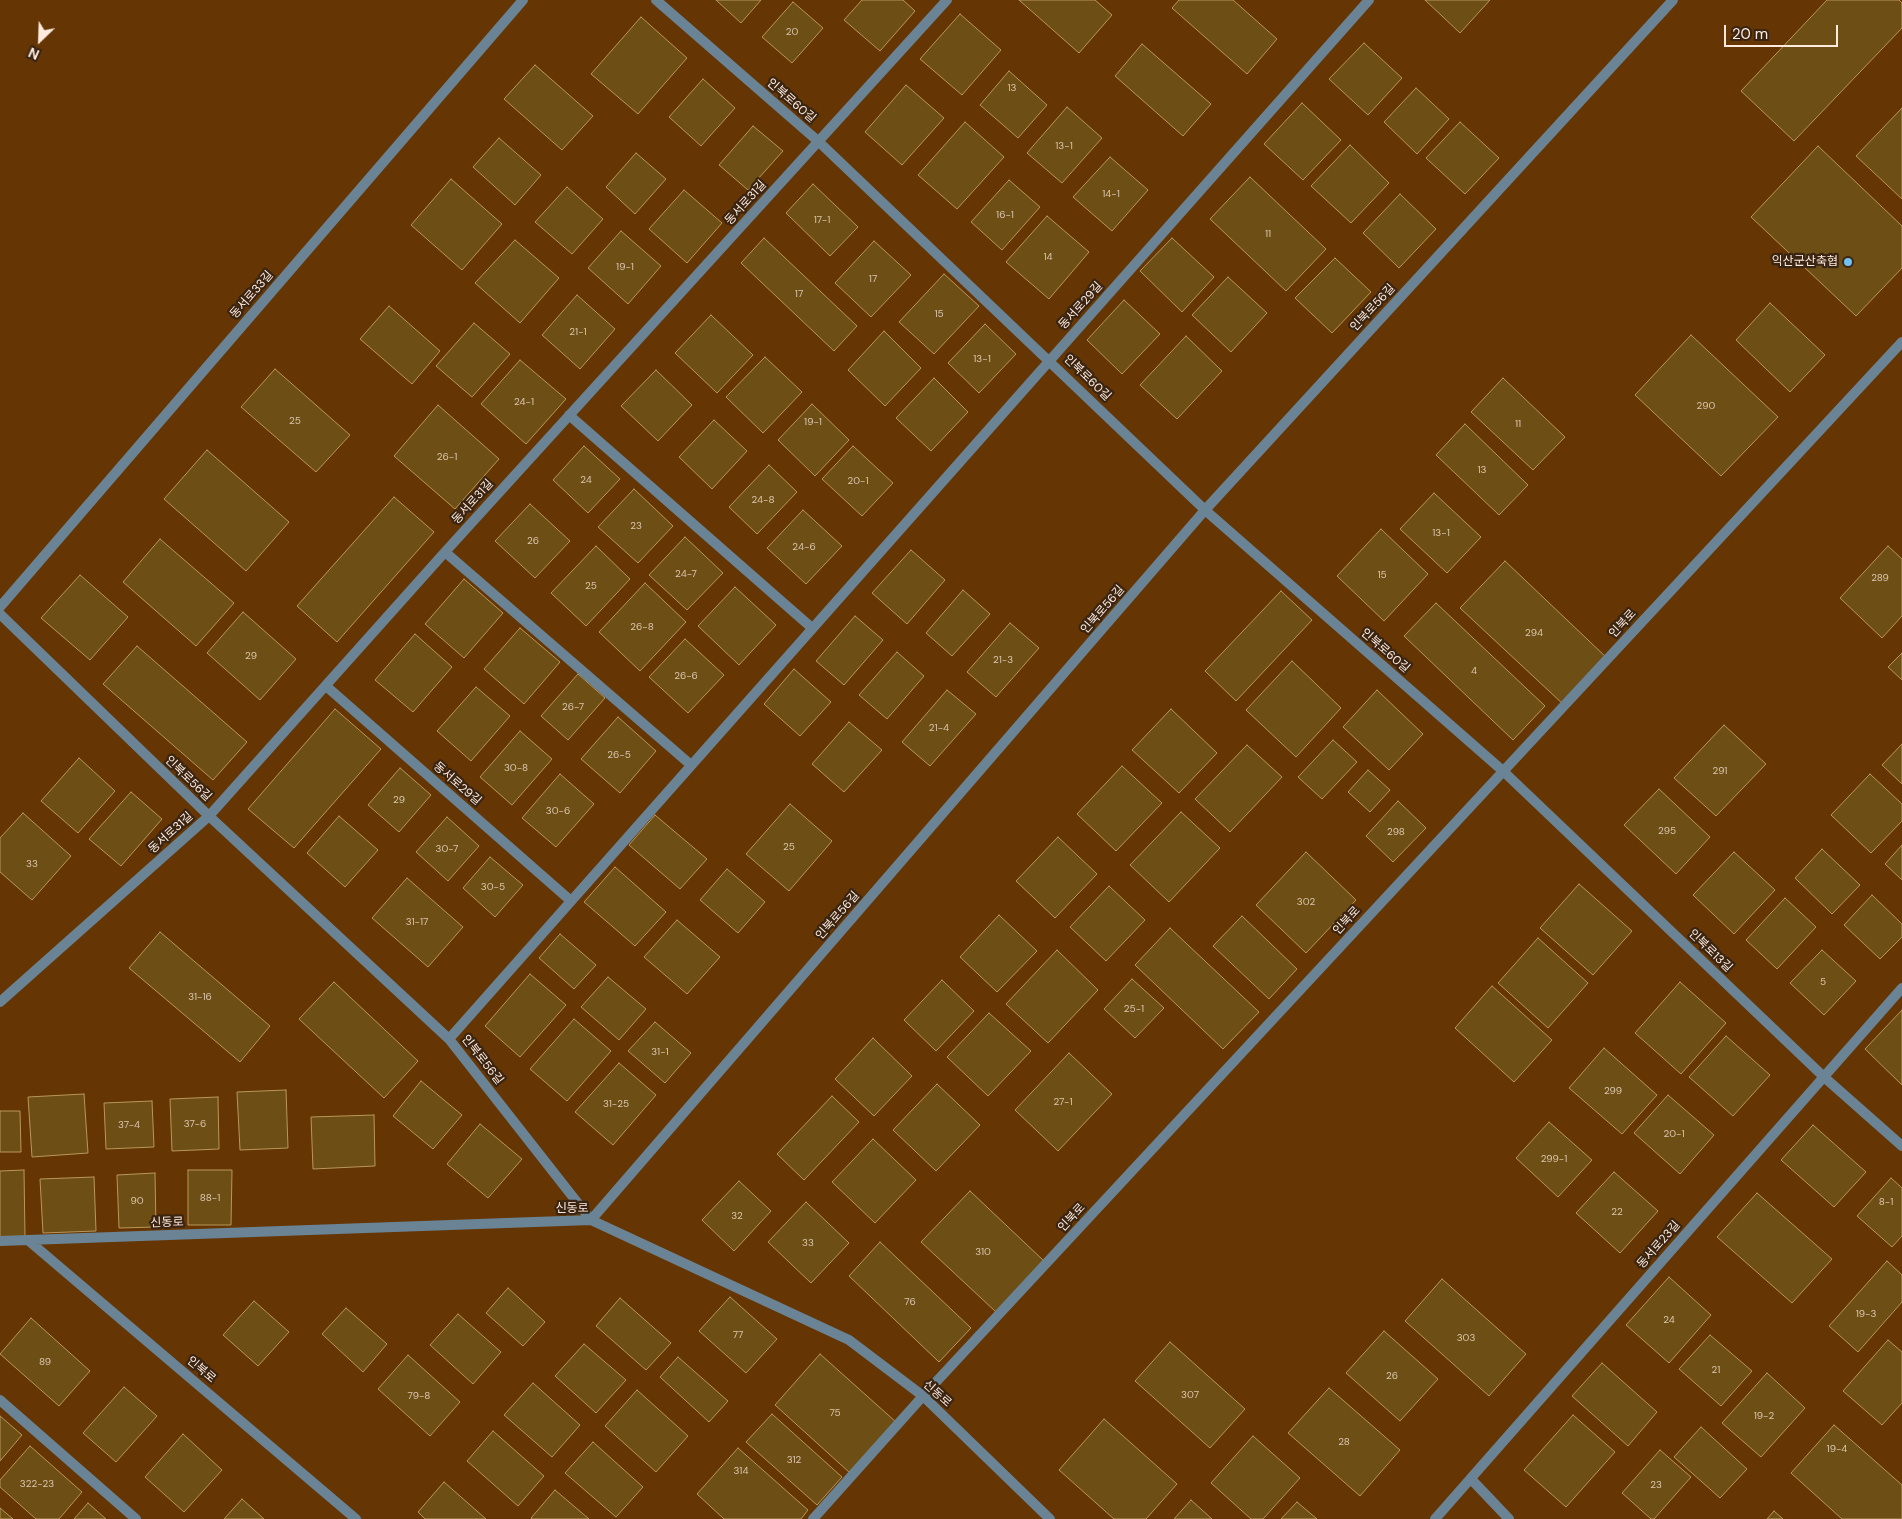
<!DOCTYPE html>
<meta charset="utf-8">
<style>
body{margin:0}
#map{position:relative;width:1902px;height:1519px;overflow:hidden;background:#653603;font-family:"DM Sans",sans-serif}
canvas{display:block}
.north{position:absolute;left:15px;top:15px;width:50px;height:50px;-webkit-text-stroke:4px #3a2412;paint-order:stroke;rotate:204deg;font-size:14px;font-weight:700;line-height:20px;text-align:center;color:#feebde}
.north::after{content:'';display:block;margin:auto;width:18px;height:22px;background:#feebde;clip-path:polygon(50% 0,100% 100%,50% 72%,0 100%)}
.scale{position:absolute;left:1724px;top:25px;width:114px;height:22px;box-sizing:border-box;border:2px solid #feebde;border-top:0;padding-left:6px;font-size:15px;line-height:18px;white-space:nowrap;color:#feebde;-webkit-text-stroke:4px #3a2412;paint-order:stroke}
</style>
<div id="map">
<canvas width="1902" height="1519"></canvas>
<div class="north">N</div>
<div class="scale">20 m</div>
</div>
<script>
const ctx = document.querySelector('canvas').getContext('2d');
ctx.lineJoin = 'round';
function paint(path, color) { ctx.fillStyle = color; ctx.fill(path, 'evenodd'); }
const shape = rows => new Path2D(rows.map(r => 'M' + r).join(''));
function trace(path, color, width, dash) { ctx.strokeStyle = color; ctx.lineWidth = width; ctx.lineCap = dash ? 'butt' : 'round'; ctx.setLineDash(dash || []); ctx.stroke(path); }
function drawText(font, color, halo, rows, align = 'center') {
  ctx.font = font + ' "DM Sans","Noto Sans KR",sans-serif'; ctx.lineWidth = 4.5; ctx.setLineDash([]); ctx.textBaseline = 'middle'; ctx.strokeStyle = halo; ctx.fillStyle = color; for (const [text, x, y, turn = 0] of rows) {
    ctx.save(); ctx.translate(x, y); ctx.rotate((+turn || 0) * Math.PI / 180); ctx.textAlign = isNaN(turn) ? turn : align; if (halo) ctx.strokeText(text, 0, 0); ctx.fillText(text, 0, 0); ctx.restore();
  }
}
const building = shape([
 [716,0,761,0,741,23,716,0],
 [862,0,903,0,915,11,880,51,844,20,862,0],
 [1019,0,1095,0,1112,15,1079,53,1019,0],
 [1179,0,1233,0,1277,39,1247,74,1172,8,1179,0],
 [1425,0,1490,0,1460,33,1425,0],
 [1827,0,1899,0,1902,3,1902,28,1794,141,1741,91,1827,0],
 [793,2,823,28,792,63,762,37,793,2],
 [960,14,1001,50,962,95,920,59,960,14],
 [641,17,687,58,638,114,591,74,641,17],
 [1364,43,1402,78,1368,115,1329,79,1364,43],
 [1142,44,1211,104,1183,136,1115,76,1142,44],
 [535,65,593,116,562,150,504,99,535,65],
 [1009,71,1047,105,1018,138,980,105,1009,71],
 [703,79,735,108,701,146,669,117,703,79],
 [906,85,944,118,902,165,865,132,906,85],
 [1416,88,1449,119,1417,154,1384,122,1416,88],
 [1302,103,1341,140,1303,180,1264,144,1302,103],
 [1067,107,1102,138,1062,183,1027,153,1067,107],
 [1902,108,1902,199,1856,156,1902,108],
 [965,122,1004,157,957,209,918,175,965,122],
 [1460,122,1499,158,1465,194,1426,158,1460,122],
 [753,126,783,151,748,190,719,165,753,126],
 [499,138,541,175,515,205,473,167,499,138],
 [1350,145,1389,183,1351,223,1311,186,1350,145],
 [1818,146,1902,226,1902,268,1856,316,1751,217,1818,146],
 [636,153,666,179,635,214,606,187,636,153],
 [1110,157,1148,190,1112,231,1073,197,1110,157],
 [1250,177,1326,249,1286,291,1210,219,1250,177],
 [451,179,502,224,462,270,411,225,451,179],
 [1009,180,1040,207,1002,250,971,222,1009,180],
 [813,184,858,227,830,256,786,213,813,184],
 [567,187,603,219,572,254,535,222,567,187],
 [684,190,722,223,687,263,649,229,684,190],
 [1400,194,1436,229,1399,268,1363,233,1400,194],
 [1047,216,1089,252,1049,299,1006,262,1047,216],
 [621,231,661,266,628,304,588,268,621,231],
 [764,238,857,326,834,351,741,263,764,238],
 [1172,238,1214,277,1182,312,1140,271,1172,238],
 [515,240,559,278,520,323,475,283,515,240],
 [874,241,911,275,871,317,835,283,874,241],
 [1335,258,1371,292,1332,333,1295,298,1335,258],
 [944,274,979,306,934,354,899,322,944,274],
 [1228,277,1267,313,1231,352,1192,315,1228,277],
 [577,295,615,329,580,369,542,335,577,295],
 [1124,300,1160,334,1122,374,1087,340,1124,300],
 [1770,303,1825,355,1790,392,1736,340,1770,303],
 [389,306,440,351,412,384,360,339,389,306],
 [711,315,753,355,717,393,675,353,711,315],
 [474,323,510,354,472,397,436,366,474,323],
 [985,324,1016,354,979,393,948,363,985,324],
 [884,331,921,368,885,406,848,370,884,331],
 [1691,335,1778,417,1721,476,1635,395,1691,335],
 [1186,336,1222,371,1177,419,1140,385,1186,336],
 [765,357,802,392,763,433,726,397,765,357],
 [520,360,566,399,526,444,481,404,520,360],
 [275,369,350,435,316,472,241,407,275,369],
 [656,370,692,405,658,441,621,406,656,370],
 [934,378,968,412,931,451,896,418,934,378],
 [1503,378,1565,437,1533,470,1471,412,1503,378],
 [812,404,849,440,815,476,778,440,812,404],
 [438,405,499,459,455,509,394,456,438,405],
 [714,420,747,451,712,489,679,457,714,420],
 [1465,424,1528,485,1499,515,1436,455,1465,424],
 [584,446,620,479,588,513,553,480,584,446],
 [853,446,893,483,862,516,822,479,853,446],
 [207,450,289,522,246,571,164,499,207,450],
 [769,465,797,492,757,534,729,507,769,465],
 [634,489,673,526,638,563,598,527,634,489],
 [1434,493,1481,537,1447,573,1400,529,1434,493],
 [394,497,434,532,337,642,297,606,394,497],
 [530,504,570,541,535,578,495,541,530,504],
 [803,510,842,546,806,584,767,548,803,510],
 [1381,529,1428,574,1384,621,1337,576,1381,529],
 [685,537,723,573,687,610,649,575,685,537],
 [160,539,234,603,196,646,123,582,160,539],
 [596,546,630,579,586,626,551,593,596,546],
 [1888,546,1902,559,1902,616,1882,638,1840,598,1888,546],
 [911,550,945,580,907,624,872,593,911,550],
 [1505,561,1608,659,1564,705,1460,608,1505,561],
 [80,575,128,617,90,660,41,618,80,575],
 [464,579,503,613,464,658,425,624,464,579],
 [645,583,686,622,640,671,599,632,645,583],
 [735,587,776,625,739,665,698,626,735,587],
 [963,590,990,614,952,656,926,633,963,590],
 [1281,591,1312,620,1236,701,1205,671,1281,591],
 [1436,603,1545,706,1513,740,1404,636,1436,603],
 [243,612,296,659,260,700,207,653,243,612],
 [855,616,883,640,844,685,816,661,855,616],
 [1010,623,1039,648,996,697,967,672,1010,623],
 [520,628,560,662,524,704,484,669,520,628],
 [415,634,452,667,413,712,375,680,415,634],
 [685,639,724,675,688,713,649,677,685,639],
 [137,646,247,742,213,780,103,684,137,646],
 [897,652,924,676,887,719,859,695,897,652],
 [1902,653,1902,680,1888,667,1902,653],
 [1292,661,1341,708,1296,757,1246,710,1292,661],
 [794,669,831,702,800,736,764,704,794,669],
 [578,674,605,698,568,740,541,716,578,674],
 [476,687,510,716,471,761,437,731,476,687],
 [947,690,976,714,930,766,902,742,947,690],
 [1377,690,1423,734,1389,770,1343,727,1377,690],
 [335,709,381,749,294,848,248,809,335,709],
 [1171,709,1217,753,1179,793,1132,750,1171,709],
 [618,717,656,751,620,793,581,759,618,717],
 [849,722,882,750,844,792,812,764,849,722],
 [1724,725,1766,764,1716,816,1674,778,1724,725],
 [520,731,552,759,512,805,480,777,520,731],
 [1333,740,1357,762,1322,799,1298,777,1333,740],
 [1902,744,1902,784,1882,765,1902,744],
 [1247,745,1282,777,1230,832,1195,799,1247,745],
 [79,758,115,791,78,833,41,801,79,758],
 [1122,766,1162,803,1116,851,1077,814,1122,766],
 [400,768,431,795,399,832,368,805,400,768],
 [1368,770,1390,790,1370,812,1348,792,1368,770],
 [560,774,594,804,556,847,522,818,560,774],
 [1870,774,1902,804,1902,821,1871,853,1831,815,1870,774],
 [1659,789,1710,837,1676,874,1624,825,1659,789],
 [131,792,162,819,121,866,89,839,131,792],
 [1398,801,1426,828,1393,862,1366,836,1398,801],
 [790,804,832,841,789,891,746,854,790,804],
 [1181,812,1220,848,1169,902,1130,865,1181,812],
 [23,813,71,856,32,900,0,872,0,838,23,813],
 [655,815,707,859,680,889,629,845,655,815],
 [339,816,378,850,345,887,307,853,339,816],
 [447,817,479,846,448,881,416,852,447,817],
 [1058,837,1097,874,1055,918,1016,881,1058,837],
 [1902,845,1902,880,1885,864,1902,845],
 [1822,849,1860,885,1832,914,1795,878,1822,849],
 [1306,852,1356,900,1306,953,1256,905,1306,852],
 [1734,852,1775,890,1734,934,1693,895,1734,852],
 [490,857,523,885,495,917,463,888,490,857],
 [615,867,666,912,635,946,584,902,615,867],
 [727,869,765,902,738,933,700,900,727,869],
 [407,878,463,927,428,967,372,918,407,878],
 [1579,884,1632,931,1593,975,1540,928,1579,884],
 [1109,886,1145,920,1106,961,1070,927,1109,886],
 [1872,895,1902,924,1902,937,1880,959,1844,925,1872,895],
 [1785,898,1816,927,1777,969,1746,940,1785,898],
 [999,915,1037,951,997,992,960,957,999,915],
 [1242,916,1297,969,1269,999,1213,946,1242,916],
 [677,920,720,957,687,994,644,957,677,920],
 [1170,928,1259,1012,1223,1049,1135,965,1170,928],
 [160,932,270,1026,240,1062,129,968,160,932],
 [560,934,596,965,574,989,539,958,560,934],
 [1538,938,1588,983,1548,1028,1498,983,1538,938],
 [1057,950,1098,990,1048,1043,1006,1004,1057,950],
 [1822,950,1856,981,1824,1015,1790,983,1822,950],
 [530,974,566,1005,520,1057,485,1026,530,974],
 [608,977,646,1009,619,1040,581,1007,608,977],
 [1132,979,1164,1008,1135,1038,1104,1009,1132,979],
 [942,980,974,1011,936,1051,904,1020,942,980],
 [334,982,418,1061,384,1098,299,1019,334,982],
 [1680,982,1726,1023,1681,1074,1635,1033,1680,982],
 [1492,986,1552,1040,1514,1082,1455,1028,1492,986],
 [1902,1010,1902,1085,1865,1049,1902,1010],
 [989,1013,1031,1051,988,1096,947,1057,989,1013],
 [574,1019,611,1051,567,1101,530,1069,574,1019],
 [655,1022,691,1053,665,1083,628,1051,655,1022],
 [1726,1036,1770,1075,1733,1116,1689,1077,1726,1036],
 [873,1038,912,1076,874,1116,835,1079,873,1038],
 [1604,1048,1657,1095,1622,1134,1569,1088,1604,1048],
 [1069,1053,1112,1094,1058,1151,1015,1110,1069,1053],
 [619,1063,656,1095,613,1145,575,1112,619,1063],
 [421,1081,462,1115,433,1149,393,1116,421,1081],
 [937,1084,980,1125,936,1171,893,1130,937,1084],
 [286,1090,288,1148,240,1150,237,1092,286,1090],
 [84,1094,88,1153,32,1157,28,1097,84,1094],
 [1668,1095,1714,1135,1680,1174,1634,1133,1668,1095],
 [832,1096,859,1122,804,1180,777,1154,832,1096],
 [218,1097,219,1149,172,1151,170,1099,218,1097],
 [152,1101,154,1147,106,1149,104,1103,152,1101],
 [0,1111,20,1111,21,1152,0,1152,0,1111],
 [374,1115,375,1166,313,1169,311,1117,374,1115],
 [1549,1122,1592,1160,1558,1197,1516,1158,1549,1122],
 [480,1124,522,1159,488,1198,447,1164,480,1124],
 [1813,1125,1866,1172,1834,1207,1781,1160,1813,1125],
 [873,1139,916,1180,875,1223,832,1182,873,1139],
 [24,1170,25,1237,0,1237,0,1171,24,1170],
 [188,1170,232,1170,231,1225,188,1225,188,1170],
 [1614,1172,1658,1211,1620,1253,1576,1213,1614,1172],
 [155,1173,156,1227,119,1228,117,1175,155,1173],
 [94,1177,96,1231,43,1233,40,1179,94,1177],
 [1891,1178,1902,1188,1902,1236,1892,1247,1857,1216,1891,1178],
 [739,1181,771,1211,734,1251,702,1220,739,1181],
 [970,1191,1044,1261,996,1312,921,1242,970,1191],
 [1757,1193,1832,1259,1792,1303,1717,1237,1757,1193],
 [806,1202,849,1243,811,1283,768,1242,806,1202],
 [880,1242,971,1328,939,1362,849,1276,880,1242],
 [1887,1261,1902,1275,1902,1302,1858,1352,1829,1326,1887,1261],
 [1669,1277,1711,1315,1669,1363,1626,1325,1669,1277],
 [1442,1279,1526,1354,1489,1396,1405,1321,1442,1279],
 [508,1288,545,1322,523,1346,486,1313,508,1288],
 [730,1297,777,1339,746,1373,699,1331,730,1297],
 [620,1298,671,1343,646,1370,596,1326,620,1298],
 [254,1301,289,1332,258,1366,223,1335,254,1301],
 [346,1308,387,1344,363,1372,322,1334,346,1308],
 [458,1314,501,1352,473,1384,430,1345,458,1314],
 [31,1318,90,1371,59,1406,0,1354,31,1318],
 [1384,1331,1438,1379,1400,1421,1346,1373,1384,1331],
 [1710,1335,1752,1371,1721,1406,1679,1369,1710,1335],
 [1888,1340,1902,1352,1902,1403,1882,1425,1843,1391,1888,1340],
 [1170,1342,1245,1409,1210,1448,1135,1381,1170,1342],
 [584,1344,626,1380,596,1413,555,1376,584,1344],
 [820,1354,896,1422,850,1473,775,1405,820,1354],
 [408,1355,460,1402,430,1436,378,1389,408,1355],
 [678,1357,728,1401,709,1422,660,1377,678,1357],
 [1602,1363,1657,1412,1628,1446,1572,1396,1602,1363],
 [1767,1373,1805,1408,1761,1457,1722,1423,1767,1373],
 [533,1383,580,1425,552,1457,504,1415,533,1383],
 [124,1387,157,1416,116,1462,83,1433,124,1387],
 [1329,1388,1400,1450,1360,1496,1288,1433,1329,1388],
 [637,1390,688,1436,656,1472,605,1426,637,1390],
 [772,1414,842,1477,817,1505,746,1442,772,1414],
 [1573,1415,1615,1452,1566,1507,1524,1470,1573,1415],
 [0,1416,22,1435,0,1461,0,1416],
 [1104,1419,1177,1484,1146,1519,1114,1519,1059,1470,1104,1419],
 [1834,1425,1902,1485,1902,1519,1842,1519,1791,1473,1834,1425],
 [1701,1427,1747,1469,1720,1498,1674,1457,1701,1427],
 [493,1431,544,1476,518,1506,467,1461,493,1431],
 [183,1434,222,1470,184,1512,145,1477,183,1434],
 [1253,1436,1300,1478,1263,1519,1251,1519,1211,1483,1253,1436],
 [593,1442,643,1487,616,1517,565,1473,593,1442],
 [30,1446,82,1492,59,1519,36,1519,0,1487,0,1480,30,1446],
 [738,1448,808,1510,801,1519,724,1519,697,1494,738,1448],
 [1660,1450,1691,1477,1654,1519,1651,1519,1622,1493,1660,1450],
 [444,1482,486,1519,425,1519,418,1512,444,1482],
 [555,1490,589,1519,532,1519,531,1518,555,1490],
 [242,1499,264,1519,224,1519,242,1499],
 [1191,1500,1212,1519,1174,1519,1191,1500],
 [1297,1502,1317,1519,1281,1519,1297,1502],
 [88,1503,106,1519,74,1519,88,1503],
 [0,1508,13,1519,0,1519,0,1508],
 [1774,1511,1783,1519,1767,1519,1774,1511]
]);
paint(building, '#6d4f16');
trace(building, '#ba965a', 1);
trace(shape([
 [656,0,819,142,1205,510,1503,771,1824,1077,1902,1146],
 [569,415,812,628],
 [445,552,691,765],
 [0,607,523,0],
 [0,614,209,816,449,1039,591,1220,1205,510,1673,0],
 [326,686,571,901],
 [0,1002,209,816,445,552,947,0],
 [449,1039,1369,0],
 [0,1241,591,1220,849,1340,923,1396,1050,1519],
 [29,1241,356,1519],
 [0,1400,136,1519],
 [1471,1479,1509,1519],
 [1435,1519,1902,988]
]), '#6a8496', 10);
trace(shape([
 [813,1519,923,1396,1902,342]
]), '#6a8496', 10);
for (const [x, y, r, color] of [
 [1848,262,5,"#72c1f5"]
]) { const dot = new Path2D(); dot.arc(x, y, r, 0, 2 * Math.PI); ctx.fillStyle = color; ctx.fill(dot); trace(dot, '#3a2412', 2); }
drawText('10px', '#dac4ac', null, [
 ["20",792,32],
 ["13",1012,88],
 ["13-1",1064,146],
 ["14-1",1111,194],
 ["16-1",1005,215],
 ["17-1",822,220],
 ["11",1268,234],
 ["14",1048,257],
 ["19-1",625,267],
 ["17",873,279],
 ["17",799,294],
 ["15",939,314],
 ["21-1",578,332],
 ["13-1",982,359],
 ["24-1",524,402],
 ["290",1706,406],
 ["25",295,421],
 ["19-1",813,422],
 ["11",1518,424],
 ["26-1",447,457],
 ["13",1482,470],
 ["24",586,480],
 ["20-1",858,481],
 ["24-8",763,500],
 ["23",636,526],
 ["13-1",1441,533],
 ["26",533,541],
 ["24-6",804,547],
 ["24-7",686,574],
 ["15",1382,575],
 ["289",1880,578],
 ["25",591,586],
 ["26-8",642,627],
 ["294",1534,633],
 ["29",251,656],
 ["21-3",1003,660],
 ["4",1474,671],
 ["26-6",686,676],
 ["26-7",573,707],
 ["21-4",939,728],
 ["26-5",619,755],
 ["30-8",516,768],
 ["291",1720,771],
 ["29",399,800],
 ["30-6",558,811],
 ["295",1667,831],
 ["298",1396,832],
 ["25",789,847],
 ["30-7",447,849],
 ["33",32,864],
 ["30-5",493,887],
 ["302",1306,902],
 ["31-17",417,922],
 ["5",1823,982],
 ["31-16",200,997],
 ["25-1",1134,1009],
 ["31-1",660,1052],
 ["299",1613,1091],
 ["27-1",1063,1102],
 ["31-25",616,1104],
 ["37-6",195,1124],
 ["37-4",129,1125],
 ["20-1",1674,1134],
 ["299-1",1554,1159],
 ["88-1",210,1198],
 ["90",137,1201],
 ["8-1",1886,1202],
 ["22",1617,1212],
 ["32",737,1216],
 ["33",808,1243],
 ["310",983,1252],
 ["76",910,1302],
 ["19-3",1866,1314],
 ["24",1669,1320],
 ["77",738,1335],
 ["303",1466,1338],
 ["89",45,1362],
 ["21",1716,1370],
 ["26",1392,1376],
 ["307",1190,1395],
 ["79-8",419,1396],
 ["75",835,1413],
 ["19-2",1764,1416],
 ["28",1344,1442],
 ["19-4",1837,1449],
 ["312",794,1460],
 ["314",741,1471],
 ["322-23",37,1484],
 ["23",1656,1485]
]);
drawText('12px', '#feebde', '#3a2412', [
 ["인북로60길",791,101,41],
 ["동서로31길",746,203,-48],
 ["동서로33길",252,295,-49],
 ["동서로29길",1081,306,-48],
 ["인북로56길",1373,308,-47],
 ["인북로60길",1087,378,44],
 ["동서로31길",473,502,-48],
 ["인북로56길",1103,610,-49],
 ["인북로",1623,624,-47],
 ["인북로60길",1385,651,41],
 ["인북로56길",188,779,44],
 ["동서로29길",457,784,41],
 ["동서로31길",171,833,-42],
 ["인북로56길",838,916,-49],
 ["인북로",1347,921,-47],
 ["인북로13길",1710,951,44],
 ["인북로56길",482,1060,52],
 ["신동로",572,1209],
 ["인북로",1072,1218,-47],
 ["신동로",167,1223,-2],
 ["동서로23길",1659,1245,-49],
 ["인북로",201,1370,40],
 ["신동로",937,1394,42]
]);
drawText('12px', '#feebde', '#3a2412', [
 ["익산군산축협",1838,262]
], 'right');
</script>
